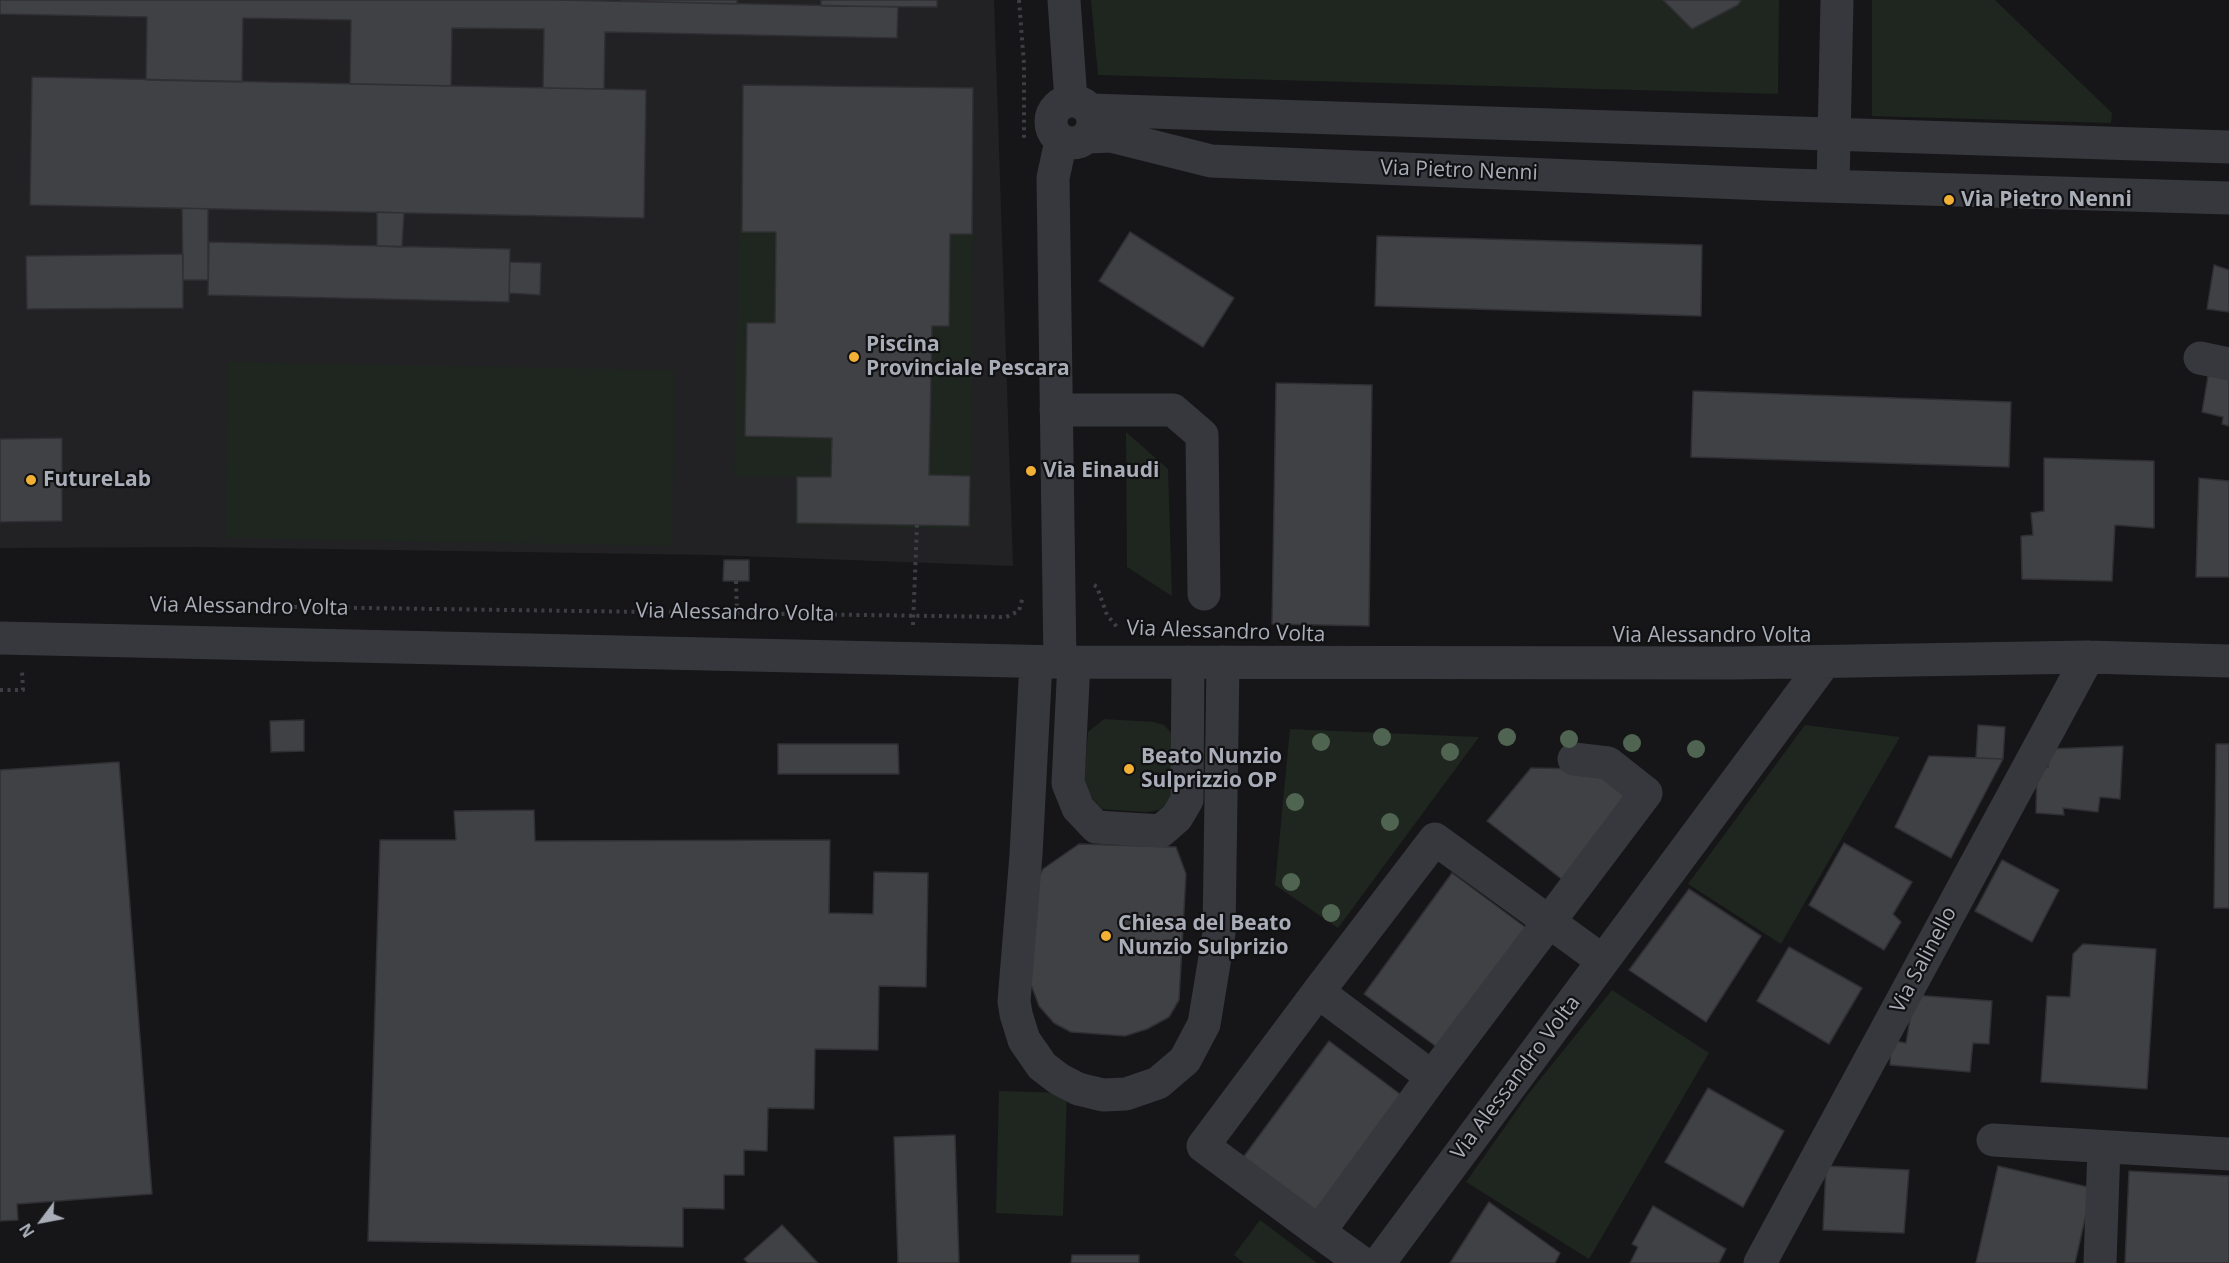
<!DOCTYPE html>
<style>
body{margin:0}
#map{position:relative;width:2229px;height:1263px;overflow:hidden;background:#161618;font-family:"Open Sans",sans-serif}
canvas{display:block}
.north{position:absolute;left:12px;top:1191px;width:60px;height:60px;-webkit-text-stroke:4px #111113;paint-order:stroke;rotate:238deg;font-size:16px;font-weight:700;line-height:24px;text-align:center;color:#a8adb8}
.north::after{content:'';display:block;margin:auto;width:21px;height:27px;background:#a8adb8;clip-path:polygon(50% 0,100% 100%,50% 72%,0 100%)}
</style>
<div id="map">
<canvas width="2229" height="1263"></canvas>
<div class="north">N</div>
</div>
<script>
const ctx = document.querySelector('canvas').getContext('2d');
ctx.lineJoin = 'round';
function paint(path, color) { ctx.fillStyle = color; ctx.fill(path, 'evenodd'); }
const shape = rows => new Path2D(rows.map(r => 'M' + r).join(''));
function trace(path, color, width, dash) { ctx.strokeStyle = color; ctx.lineWidth = width; ctx.lineCap = dash ? 'butt' : 'round'; ctx.setLineDash(dash || []); ctx.stroke(path); }
function drawText(font, color, halo, rows, align = 'center') {
  ctx.font = font + ' "Open Sans",sans-serif'; ctx.lineWidth = 4.5; ctx.setLineDash([]); ctx.textBaseline = 'middle'; ctx.strokeStyle = halo; ctx.fillStyle = color; for (const [text, x, y, turn = 0] of rows) {
    ctx.save(); ctx.translate(x, y); ctx.rotate((+turn || 0) * Math.PI / 180); ctx.textAlign = isNaN(turn) ? turn : align; if (halo) ctx.strokeText(text, 0, 0); ctx.fillText(text, 0, 0); ctx.restore();
  }
}
paint(shape([
 [0,0,994,0,1013,566,712,555,196,547,0,548]
]), '#222225');
paint(shape([
 [1091,0,1779,0,1778,94,1098,75],
 [1872,0,1995,0,2112,113,2111,123,1872,116],
 [741,84,974,87,971,529,794,525,795,477,734,477],
 [228,362,674,370,672,546,225,538],
 [1126,432,1168,469,1172,596,1127,567],
 [1104,719,1154,722,1164,725,1173,735,1175,789,1169,802,1159,810,1146,812,1102,809,1085,790,1084,779,1088,732],
 [1805,725,1900,737,1781,944,1688,884],
 [1290,729,1479,737,1338,928,1275,885],
 [1612,990,1709,1053,1589,1259,1466,1182,1529,1093],
 [999,1091,1067,1093,1063,1216,996,1213],
 [1260,1220,1317,1263,1244,1263,1234,1255]
]), '#1e261f');
const building = shape([
 [0,0,557,0,898,7,897,38,605,32,604,89,543,88,544,29,452,28,451,86,350,84,351,20,243,18,242,82,146,80,147,17,0,14,0,0],
 [622,0,737,0,737,4,622,1,622,0],
 [821,0,937,0,937,7,821,6,821,0],
 [1663,0,1741,0,1738,5,1692,29,1663,0],
 [32,77,646,90,644,218,30,205,32,77],
 [743,85,973,88,972,234,950,234,949,326,932,326,929,475,970,476,969,526,797,523,797,477,831,477,832,438,745,436,747,323,775,323,776,232,742,232,743,85],
 [182,208,208,209,208,280,183,280,182,208],
 [377,212,404,213,402,247,377,246,377,212],
 [1130,232,1234,298,1203,347,1099,281,1130,232],
 [1377,236,1702,245,1701,316,1375,306,1377,236],
 [209,242,510,249,509,302,208,295,209,242],
 [183,254,183,308,27,309,26,256,183,254],
 [510,262,541,263,540,295,509,293,510,262],
 [2214,265,2229,270,2229,312,2207,309,2214,265],
 [2209,370,2229,374,2229,426,2222,424,2223,417,2202,412,2209,370],
 [1276,383,1372,385,1369,626,1272,624,1276,383],
 [1693,391,2011,402,2009,467,1691,457,1693,391],
 [62,438,62,521,0,522,0,439,62,438],
 [2044,458,2154,461,2154,528,2115,525,2112,581,2022,579,2021,536,2033,535,2031,513,2044,511,2044,458],
 [2199,478,2229,481,2229,577,2196,577,2199,478],
 [724,560,749,560,749,581,723,581,724,560],
 [304,720,304,751,271,752,270,721,304,720],
 [1978,725,2005,727,2003,759,1976,758,1978,725],
 [778,744,898,744,899,774,778,774,778,744],
 [2216,744,2229,744,2229,908,2214,908,2216,744],
 [2123,746,2120,799,2100,797,2098,812,2063,808,2064,815,2036,813,2037,767,2048,767,2047,749,2123,746],
 [1929,756,2003,759,1951,858,1895,827,1929,756],
 [119,762,152,1194,17,1204,18,1220,0,1221,0,770,119,762],
 [1531,768,1591,769,1627,798,1564,881,1487,821,1531,768],
 [534,810,535,841,830,840,829,913,873,914,874,872,928,873,926,987,879,986,878,1050,815,1049,814,1109,768,1108,767,1151,744,1150,744,1175,724,1175,724,1209,683,1208,683,1247,368,1241,380,840,456,840,454,811,534,810],
 [1844,843,1912,882,1893,914,1901,922,1884,950,1809,905,1844,843],
 [1079,844,1176,847,1186,874,1179,1000,1169,1017,1147,1029,1125,1036,1071,1032,1054,1023,1039,1006,1029,979,1030,894,1043,869,1079,844],
 [2002,860,2059,890,2032,942,1975,911,2002,860],
 [1452,873,1529,930,1441,1050,1364,994,1452,873],
 [1689,889,1761,936,1706,1022,1629,970,1689,889],
 [2083,944,2156,949,2147,1089,2041,1082,2047,996,2070,997,2073,954,2083,944],
 [1789,947,1862,988,1829,1044,1757,1001,1789,947],
 [1914,995,1992,1001,1989,1044,1973,1043,1970,1072,1890,1065,1891,1040,1906,1043,1914,995],
 [1329,1041,1404,1097,1313,1218,1239,1163,1329,1041],
 [1708,1088,1784,1131,1743,1207,1665,1162,1708,1088],
 [955,1135,959,1263,898,1263,894,1137,955,1135],
 [1826,1166,1909,1170,1904,1233,1823,1230,1826,1166],
 [1998,1166,2092,1188,2075,1263,1976,1263,1998,1166],
 [2129,1171,2229,1176,2229,1263,2125,1263,2129,1171],
 [1489,1202,1560,1253,1555,1263,1450,1263,1489,1202],
 [1653,1206,1726,1249,1719,1263,1630,1263,1638,1247,1632,1244,1653,1206],
 [782,1225,818,1263,748,1263,744,1259,782,1225],
 [1072,1255,1139,1255,1139,1263,1071,1263,1072,1255]
]);
paint(building, '#404145');
trace(building, '#303034', 1.5);
trace(shape([
 [1019,0,1024,64,1024,139],
 [736,581,737,613],
 [1094,585,1097,587,1107,615,1117,627],
 [294,607,1006,617,1019,611,1023,596],
 [913,625,917,525],
 [0,690,23,690,22,671]
]), '#3d3f44', 4, [3, 4.5]);
trace(shape([
 [1064,0,1071,101],
 '1051 122a21 21 0 1 1 42 0a21 21 0 1 1-42 0Z',
 [1090,110,2229,147],
 [1088,137,1111,136,1211,161,1789,185,2229,198],
 [1833,186,1837,0],
 [2200,358,2229,364],
 [1056,410,1173,410,1202,435,1204,594],
 [0,638,1060,662,1734,663,2088,657,2229,661],
 [1036,662,1026,855,1014,1001,1016,1014,1024,1040,1042,1066,1059,1079,1078,1089,1103,1095,1126,1094,1158,1083,1185,1060,1204,1024,1219,933,1223,662],
 [1060,662,1053,178,1061,141],
 [1074,662,1068,783,1078,808,1096,827,1161,831,1177,817,1187,800,1188,662],
 [1318,992,1435,839,1603,961],
 [1432,1077,1646,793,1608,763,1574,759],
 [1993,1140,2229,1154],
 [1319,1232,1432,1077,1318,992,1203,1146,1319,1232,1362,1263],
 [1379,1263,1824,663],
 [1760,1263,2088,657],
 [2100,1263,2104,1147]
]), '#37383d', 33);
ctx.fillStyle = '#506452';
for (const [x, y] of [
 [1382,737],
 [1507,737],
 [1569,739],
 [1321,742],
 [1632,743],
 [1696,749],
 [1450,752],
 [1295,802],
 [1390,822],
 [1291,882],
 [1331,913]
]) { ctx.beginPath(); ctx.arc(x, y, 9, 0, 2 * Math.PI); ctx.fill(); }
for (const [x, y, r, color] of [
 [1949,200,6,"#f2b134"],
 [854,357,6,"#f2b134"],
 [1031,471,6,"#f2b134"],
 [31,480,6,"#f2b134"],
 [1129,769,6,"#f2b134"],
 [1106,936,6,"#f2b134"]
]) { const dot = new Path2D(); dot.arc(x, y, r, 0, 2 * Math.PI); ctx.fillStyle = color; ctx.fill(dot); trace(dot, '#111113', 2); }
drawText('21px', '#a8adb8', '#111113', [
 ["Via Pietro Nenni",1459,171,2],
 ["Via Alessandro Volta",249,607,1],
 ["Via Alessandro Volta",735,613,1],
 ["Via Alessandro Volta",1226,632,2],
 ["Via Alessandro Volta",1712,636],
 ["Via Salinello",1924,960,-62],
 ["Via Alessandro Volta",1516,1078,-53]
]);
drawText('bold 21px', '#a8adb8', '#111113', [
 ["Via Pietro Nenni",1961,200],
 ["Piscina",866,345],
 ["Provinciale Pescara",866,369],
 ["Via Einaudi",1043,471],
 ["FutureLab",43,480],
 ["Beato Nunzio",1141,757],
 ["Sulprizzio OP",1141,781],
 ["Chiesa del Beato",1118,924],
 ["Nunzio Sulprizio",1118,948]
], 'left');
</script>
